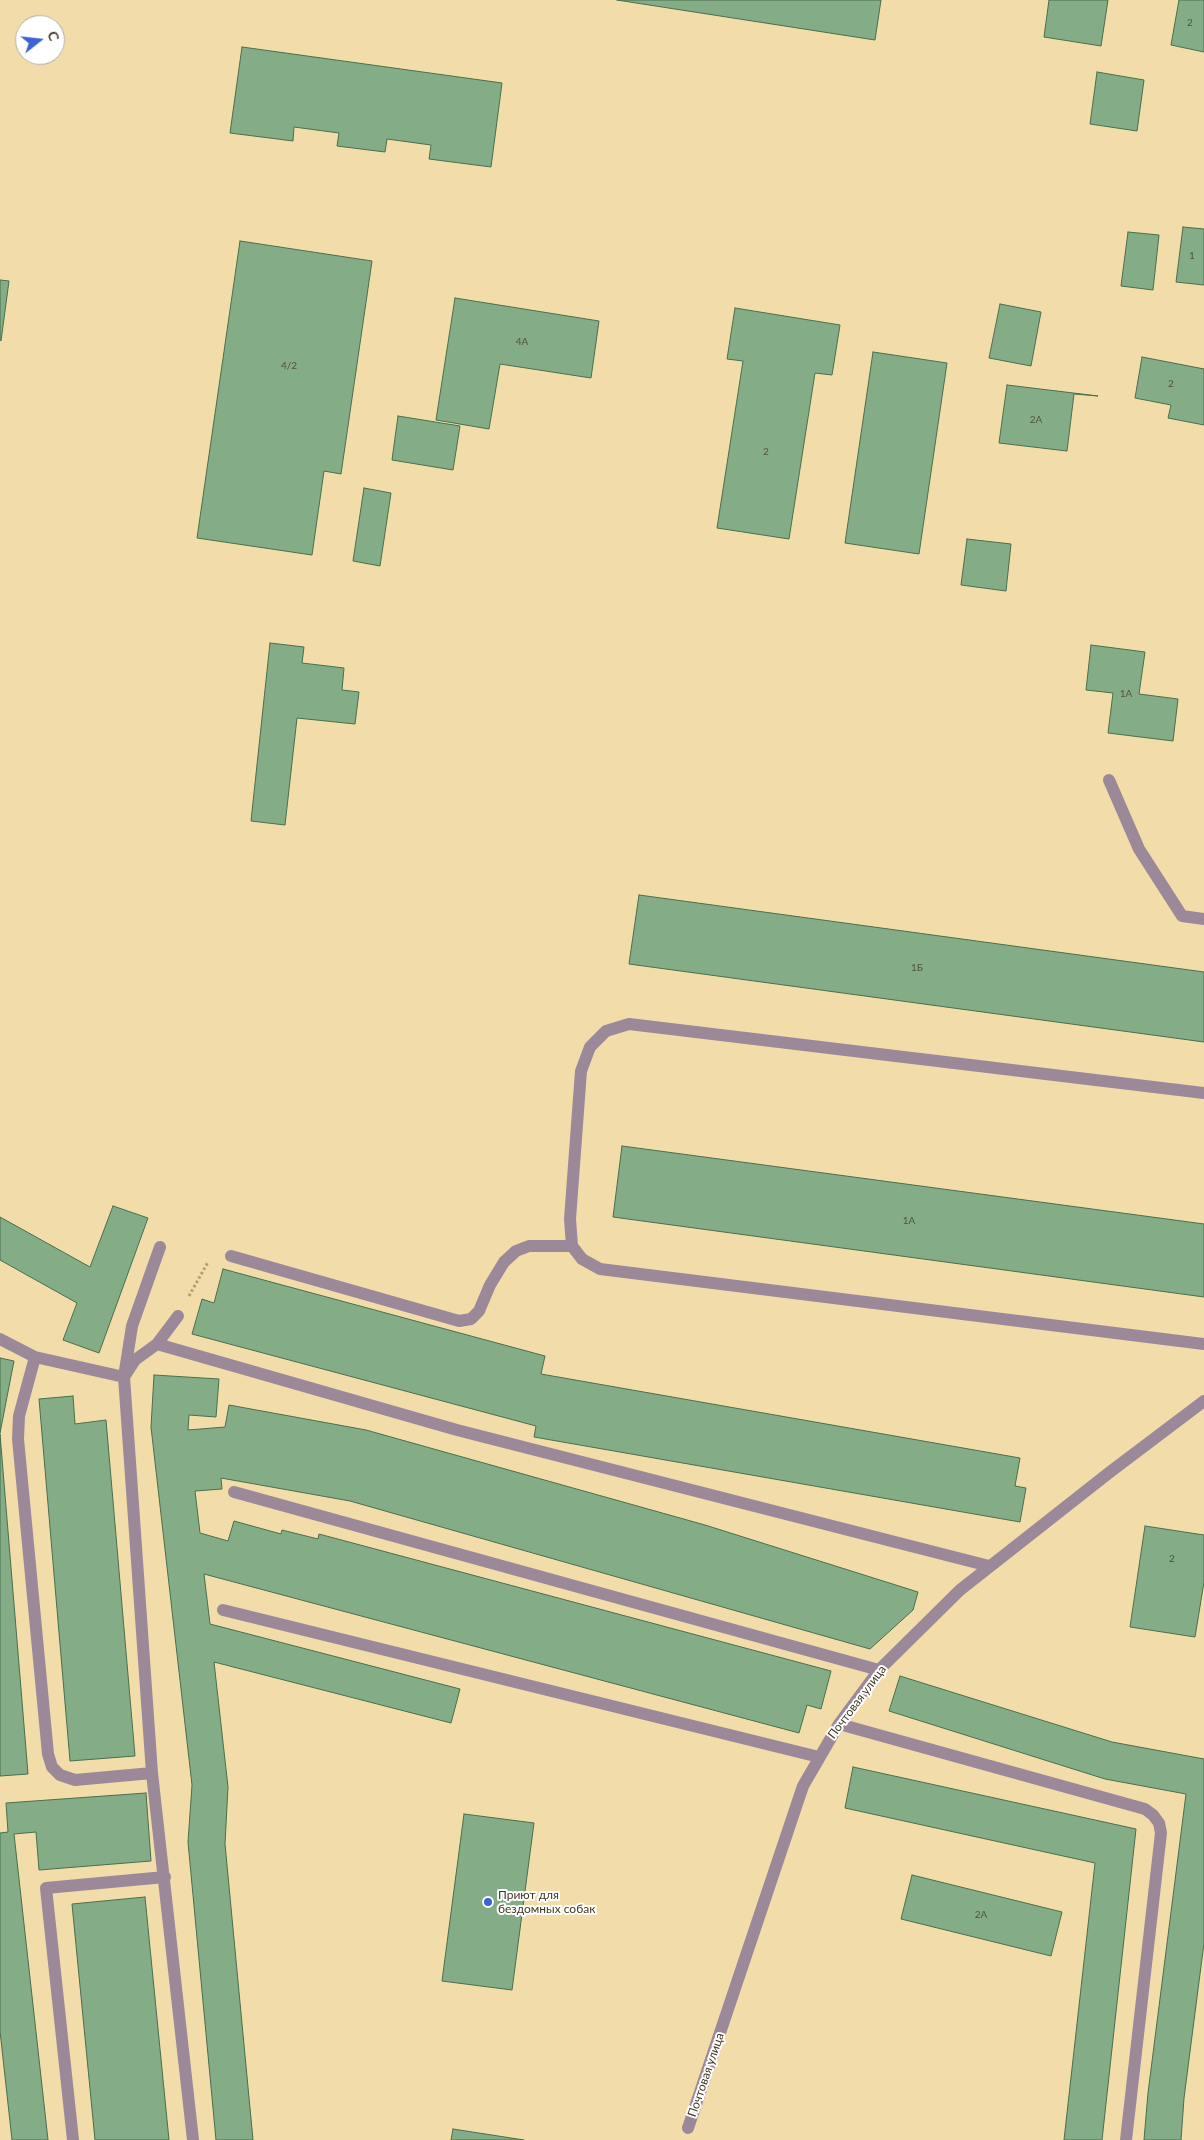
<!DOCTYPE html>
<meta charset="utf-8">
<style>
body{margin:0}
#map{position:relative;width:1204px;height:2140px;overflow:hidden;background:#f2dca9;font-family:Lato,sans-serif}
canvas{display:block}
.north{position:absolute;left:15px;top:15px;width:50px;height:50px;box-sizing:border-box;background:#fff;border:1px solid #b3afa7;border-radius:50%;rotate:74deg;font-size:14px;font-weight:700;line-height:20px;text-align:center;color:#403722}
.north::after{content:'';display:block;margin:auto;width:18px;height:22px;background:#3e62d4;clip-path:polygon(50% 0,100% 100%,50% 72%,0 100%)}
</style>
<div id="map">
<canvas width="1204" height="2140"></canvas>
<div class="north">С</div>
</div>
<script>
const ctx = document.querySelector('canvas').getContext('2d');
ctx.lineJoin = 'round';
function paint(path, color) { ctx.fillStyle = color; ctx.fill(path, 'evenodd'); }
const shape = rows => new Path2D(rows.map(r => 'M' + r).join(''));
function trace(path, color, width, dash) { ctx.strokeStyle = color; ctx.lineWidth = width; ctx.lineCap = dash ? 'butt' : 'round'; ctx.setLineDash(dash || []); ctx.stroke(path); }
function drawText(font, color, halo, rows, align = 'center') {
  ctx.font = font + ' Lato,sans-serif'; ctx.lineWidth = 4; ctx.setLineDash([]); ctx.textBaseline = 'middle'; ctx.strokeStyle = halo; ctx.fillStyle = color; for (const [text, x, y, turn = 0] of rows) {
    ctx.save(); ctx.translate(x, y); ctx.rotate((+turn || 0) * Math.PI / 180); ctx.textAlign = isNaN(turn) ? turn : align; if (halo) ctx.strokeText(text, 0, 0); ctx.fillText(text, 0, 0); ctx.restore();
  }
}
const building = shape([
 [617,0,881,0,875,40,617,0],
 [1049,0,1108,0,1101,46,1044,37,1049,0],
 [1179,0,1204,0,1204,52,1171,45,1179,0],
 [242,47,502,83,491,167,429,159,431,145,387,139,385,152,337,146,339,133,294,127,293,141,230,133,242,47],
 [1097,72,1144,80,1137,131,1090,124,1097,72],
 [1183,227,1204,229,1204,285,1176,282,1183,227],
 [1128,232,1159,235,1153,290,1121,286,1128,232],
 [240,241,372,261,341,474,324,471,312,555,197,538,240,241],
 [0,280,9,281,1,341,0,340,0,280],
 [455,298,599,321,591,378,500,364,489,429,436,420,455,298],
 [1000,304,1041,312,1031,366,989,358,1000,304],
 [735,308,840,325,832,375,815,373,789,539,717,528,743,361,727,359,735,308],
 [873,352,947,363,919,554,845,543,873,352],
 [1142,357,1204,369,1204,425,1168,418,1171,405,1135,398,1142,357],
 [1007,385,1098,396,1074,394,1067,451,999,443,1007,385],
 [398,416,460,426,453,470,392,460,398,416],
 [364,488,391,493,380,566,353,561,364,488],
 [967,539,1011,544,1006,591,961,585,967,539],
 [270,643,304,647,302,663,344,668,342,690,359,692,355,724,297,718,285,825,251,821,270,643],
 [1091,645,1145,652,1139,694,1178,699,1173,741,1108,733,1113,693,1086,690,1091,645],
 [639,895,1204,972,1204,1042,629,964,639,895],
 [622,1146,1204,1224,1204,1297,613,1217,622,1146],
 [113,1206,148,1218,99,1353,63,1340,77,1303,0,1260,0,1217,90,1267,113,1206],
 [223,1269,545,1356,541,1374,1020,1458,1015,1486,1026,1488,1020,1522,534,1437,536,1426,192,1334,202,1299,214,1303,223,1269],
 [0,1358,14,1361,0,1433,0,1358],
 [154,1375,219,1379,216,1417,189,1415,188,1430,225,1427,229,1405,366,1430,705,1525,918,1592,913,1610,870,1649,350,1501,221,1478,222,1489,195,1491,200,1533,228,1541,234,1521,281,1534,282,1530,318,1539,319,1534,831,1671,821,1709,807,1705,799,1733,204,1574,210,1624,460,1689,451,1723,214,1662,228,1787,225,1844,253,2140,216,2140,188,1842,192,1785,151,1427,154,1375],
 [73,1396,75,1424,106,1420,135,1756,70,1761,39,1399,73,1396],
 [0,1434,28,1774,0,1776,0,1434],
 [1145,1526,1204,1535,1204,1582,1195,1637,1130,1627,1145,1526],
 [900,1676,1112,1742,1204,1759,1204,1943,1184,2098,1181,2140,1144,2140,1148,2093,1186,1794,1105,1779,889,1711,900,1676],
 [853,1767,1136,1829,1102,2140,1064,2140,1095,1863,845,1808,853,1767],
 [146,1793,151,1861,39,1870,36,1832,14,1834,48,2140,12,2140,0,2031,0,1833,8,1832,6,1803,146,1793],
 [464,1814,534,1823,512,1990,442,1981,464,1814],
 [912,1875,1062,1912,1051,1956,901,1919,912,1875],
 [145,1897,169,2140,95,2140,72,1904,145,1897],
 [453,2129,524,2140,451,2140,453,2129]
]);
paint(building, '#84ad87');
trace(building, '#486f4c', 1);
trace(shape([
 [189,1296,208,1262]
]), '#af9e76', 3, [2.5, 2.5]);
trace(shape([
 [1109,780,1139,849,1182,916,1204,919],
 [1204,1093,629,1024,606,1031,590,1047,581,1071,570,1219,572,1246,582,1259,600,1269,1204,1344],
 [231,1256,459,1321,471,1319,479,1311,490,1285,504,1262,516,1251,529,1246,572,1246],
 [178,1316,157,1344,135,1360,124,1377,152,1773,193,2140],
 [0,1339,35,1357,124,1377,132,1326,160,1247],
 [157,1344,457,1430,989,1566],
 [35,1357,19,1416,18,1439,48,1754,52,1767,60,1775,75,1780,152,1773],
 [234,1492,879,1670],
 [223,1610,819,1757],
 [839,1724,1145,1809,1153,1815,1159,1823,1161,1833,1126,2140],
 [688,2128,803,1786,839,1724,879,1670,960,1590,1110,1472,1204,1401],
 [73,2140,46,1888,165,1877]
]), '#9b899a', 12);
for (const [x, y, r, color] of [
 [488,1902,5,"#3e62d4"]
]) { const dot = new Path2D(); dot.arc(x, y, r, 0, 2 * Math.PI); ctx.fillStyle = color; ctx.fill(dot); trace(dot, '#fff', 2); }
drawText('10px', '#51543b', null, [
 ["2",1190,23],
 ["1",1192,256],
 ["4А",522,342],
 ["4/2",289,366],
 ["2",1171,384],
 ["2А",1036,420],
 ["2",766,452],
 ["1А",1126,694],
 ["1Б",917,968],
 ["1А",909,1221],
 ["2",1172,1559],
 ["2А",981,1915]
]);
drawText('12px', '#403722', '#fff', [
 ["Почтовая улица",857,1702,-53],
 ["Почтовая улица",706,2075,-71]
]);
drawText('12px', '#403722', '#fff', [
 ["Приют для",498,1895],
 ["бездомных собак",498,1909]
], 'left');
</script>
